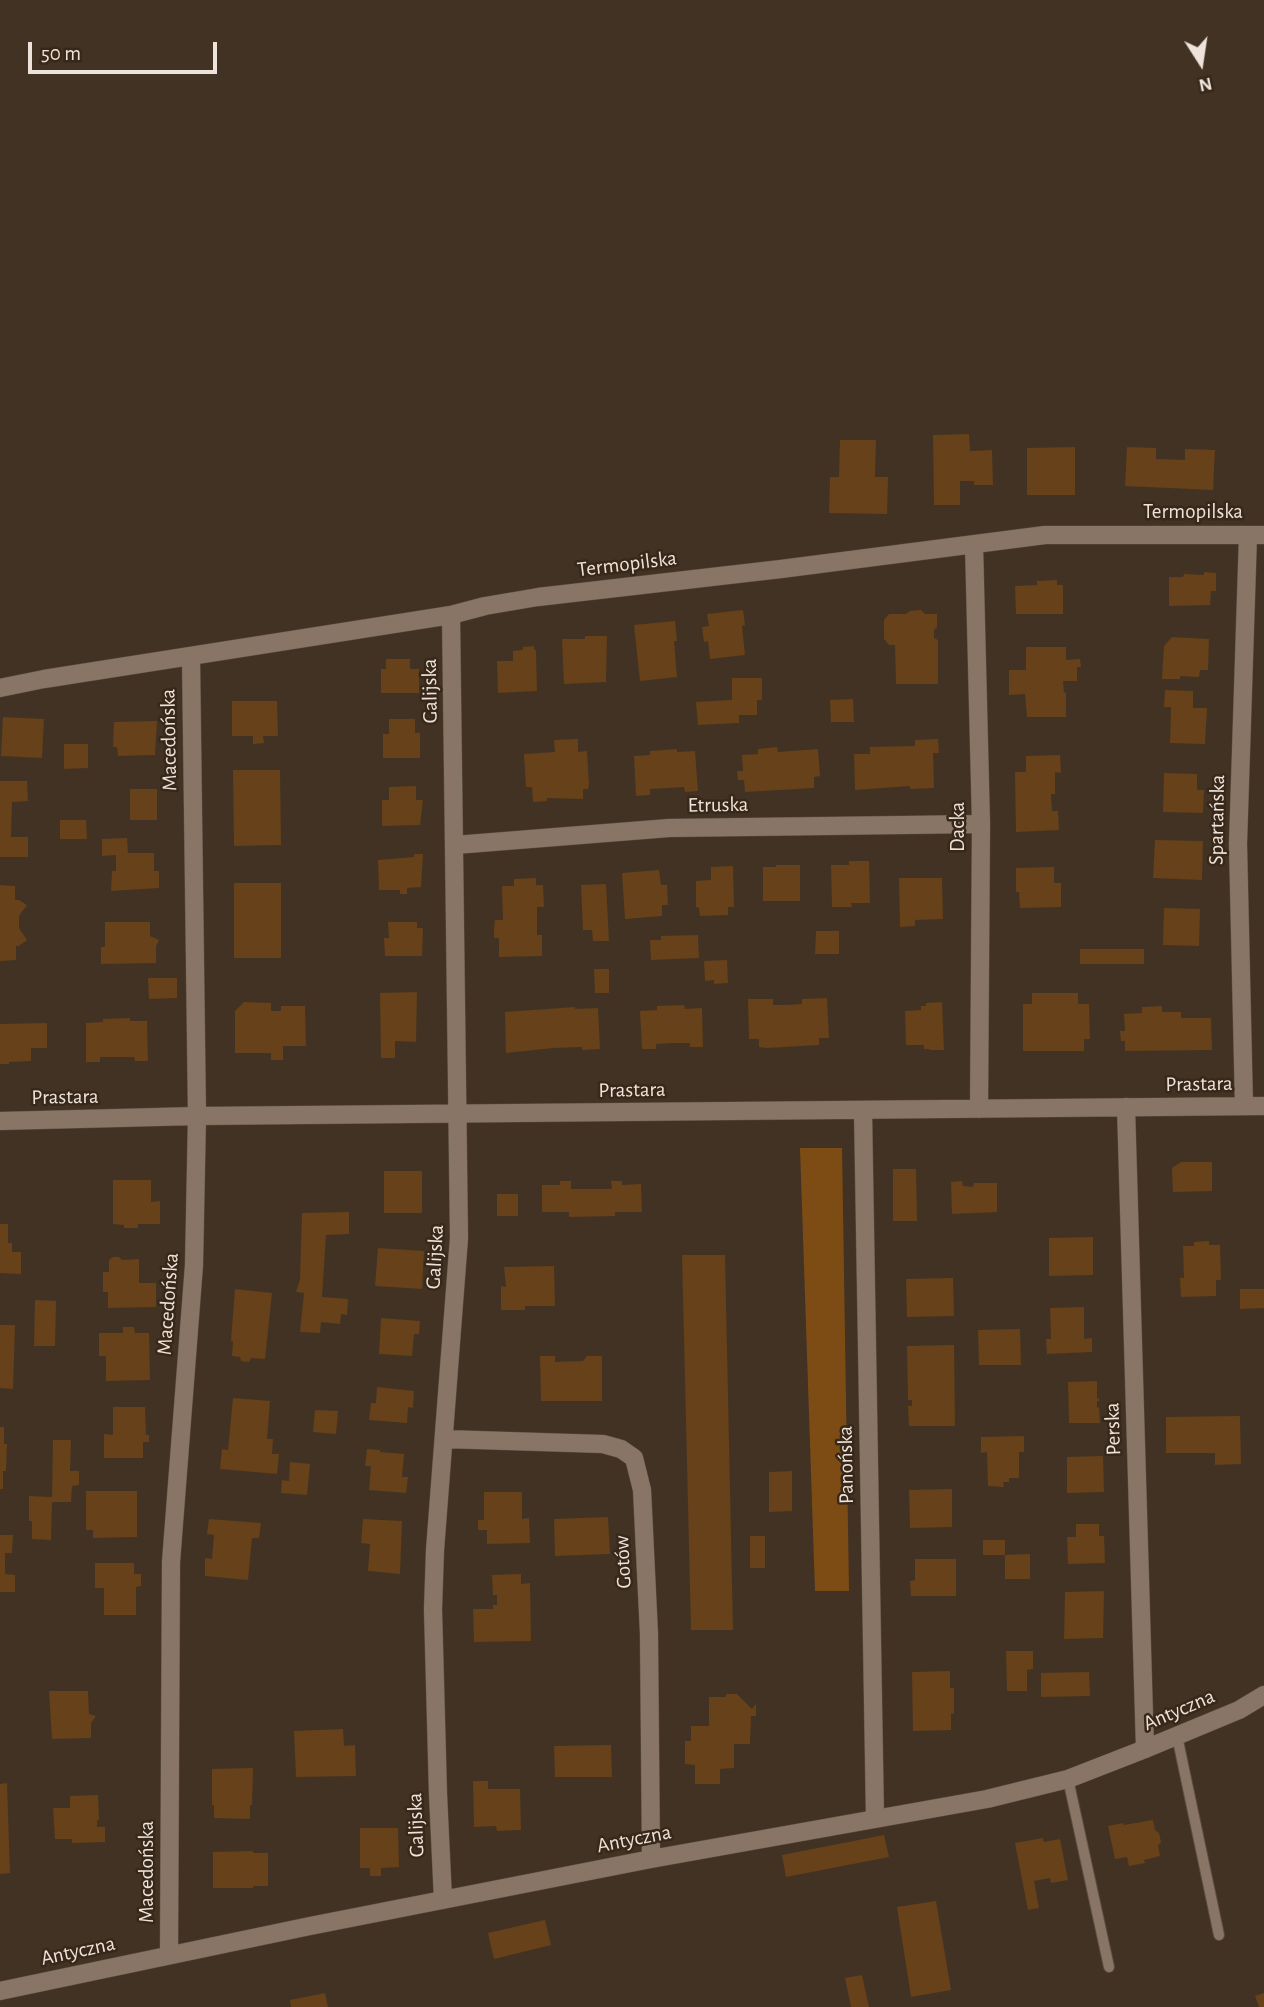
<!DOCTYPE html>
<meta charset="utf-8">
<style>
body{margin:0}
#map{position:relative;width:1264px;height:2007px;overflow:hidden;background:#423223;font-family:"Alegreya Sans",sans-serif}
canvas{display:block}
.north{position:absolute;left:1166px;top:28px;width:70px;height:70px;-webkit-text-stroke:5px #37281a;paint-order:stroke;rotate:168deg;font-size:19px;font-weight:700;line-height:28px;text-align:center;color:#eee3da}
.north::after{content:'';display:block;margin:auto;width:24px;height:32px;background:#eee3da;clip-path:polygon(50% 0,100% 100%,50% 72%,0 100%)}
.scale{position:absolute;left:28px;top:42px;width:189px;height:32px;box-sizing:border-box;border:4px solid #eee3da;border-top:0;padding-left:9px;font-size:21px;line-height:24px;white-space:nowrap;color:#eee3da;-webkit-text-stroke:5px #37281a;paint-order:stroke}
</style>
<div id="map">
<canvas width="1264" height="2007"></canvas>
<div class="north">N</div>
<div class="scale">50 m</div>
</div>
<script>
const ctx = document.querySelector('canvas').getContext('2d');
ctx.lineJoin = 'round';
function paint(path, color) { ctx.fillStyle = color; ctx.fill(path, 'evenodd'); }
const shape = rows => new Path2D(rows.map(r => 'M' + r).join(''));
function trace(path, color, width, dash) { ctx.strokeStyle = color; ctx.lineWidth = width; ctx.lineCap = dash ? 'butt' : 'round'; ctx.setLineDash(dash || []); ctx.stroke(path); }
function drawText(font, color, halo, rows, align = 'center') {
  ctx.font = font + ' "Alegreya Sans",sans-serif'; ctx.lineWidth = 5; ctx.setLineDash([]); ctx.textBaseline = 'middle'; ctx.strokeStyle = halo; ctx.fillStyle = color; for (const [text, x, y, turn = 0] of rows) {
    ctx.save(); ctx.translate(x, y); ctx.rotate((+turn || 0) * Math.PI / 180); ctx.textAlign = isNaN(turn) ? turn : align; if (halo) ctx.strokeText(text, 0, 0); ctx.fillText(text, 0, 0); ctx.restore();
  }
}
paint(shape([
 [800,1148,842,1148,849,1591,815,1591]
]), '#7d4c15');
paint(shape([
 [969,434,970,451,992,450,993,485,974,485,974,481,960,481,960,505,934,505,933,435],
 [840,440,876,440,875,477,888,477,887,514,829,513,830,477,839,477],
 [1075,447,1075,495,1027,495,1027,448],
 [1127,447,1156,448,1156,459,1185,460,1185,449,1215,450,1213,490,1125,486],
 [1204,572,1216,573,1216,591,1211,591,1210,605,1169,606,1169,577,1183,577,1184,574,1204,575],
 [1057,580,1057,585,1063,585,1063,614,1016,614,1015,586,1037,585,1037,581],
 [743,610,745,625,742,626,745,655,710,659,708,641,704,642,702,627,709,626,707,614],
 [921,610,925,614,937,614,937,627,934,630,934,638,938,640,938,684,896,684,895,645,889,645,884,639,884,620,889,614,906,614,910,611],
 [675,621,677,641,674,641,677,677,640,681,634,625],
 [585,636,607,636,606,682,564,684,562,639,585,639],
 [1172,637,1209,639,1208,670,1200,670,1199,677,1180,676,1180,679,1162,679,1164,646],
 [534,646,534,650,536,650,537,691,498,693,497,661,513,661,513,651,523,650,523,647],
 [1026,647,1066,647,1066,660,1080,659,1081,667,1077,667,1077,681,1063,681,1064,693,1066,692,1066,717,1027,717,1025,694,1009,695,1009,670,1026,670],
 [386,659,410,659,410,669,419,669,419,693,381,693,381,669,386,669],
 [732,678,762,678,762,700,757,700,757,715,739,715,739,723,698,725,696,702,732,700],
 [1165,690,1193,691,1193,708,1207,708,1205,744,1170,743,1171,707,1164,707],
 [853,699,854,722,831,722,830,700],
 [232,701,277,701,278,736,263,736,264,743,253,744,253,736,232,736],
 [3,717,44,719,42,758,1,756],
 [389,719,415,719,415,733,420,733,420,758,383,758,383,734,389,734],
 [157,721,155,755,118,756,117,747,113,747,114,722],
 [578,739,578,752,587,751,589,784,588,789,583,789,583,799,547,798,547,801,533,802,532,787,526,787,524,754,555,752,554,740],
 [938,739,939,753,933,753,934,788,910,789,910,786,855,790,854,754,870,754,870,747,915,746,915,740],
 [64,744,88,744,88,768,64,769],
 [777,747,778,752,818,749,820,776,814,777,814,788,745,792,744,780,738,780,737,771,743,771,742,755,758,754,758,749],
 [677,749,677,752,695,751,698,791,685,792,684,787,650,789,650,795,636,796,634,756,650,755,650,751],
 [1060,755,1061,773,1055,772,1055,794,1051,794,1052,811,1058,811,1059,830,1016,832,1015,772,1026,772,1026,756],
 [233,770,280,770,281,845,234,846],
 [1164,773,1197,774,1197,790,1204,790,1203,813,1163,812],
 [0,781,27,781,28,801,12,802,11,837,28,837,28,857,0,857],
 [416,786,416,800,423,800,420,825,382,826,382,800,389,800,389,787],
 [130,789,157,789,157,820,130,820],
 [60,820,86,820,87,839,60,839],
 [127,838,128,853,154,853,154,871,159,871,159,888,111,891,112,871,116,871,116,855,102,856,102,839],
 [1155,840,1203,841,1202,880,1153,878],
 [414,854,423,854,421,887,407,888,407,894,400,894,400,890,379,890,378,860,414,857],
 [849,861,869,861,870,903,851,903,852,907,832,907,831,865,849,865],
 [776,865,800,865,800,901,763,901,763,867,776,867],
 [733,866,734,907,728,907,728,915,700,916,699,908,696,907,696,881,711,880,711,867],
 [1054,867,1054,883,1061,883,1061,907,1020,908,1019,892,1016,892,1016,868],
 [659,870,661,885,667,885,668,905,662,905,662,916,625,919,622,873],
 [536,878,536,885,543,885,544,907,537,907,537,935,542,935,542,956,499,957,499,938,494,938,494,929,495,920,503,920,502,886,514,886,514,879],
 [899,878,942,878,943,919,915,920,915,926,900,927],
 [234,883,281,883,281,958,234,958],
 [606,884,609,941,593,941,592,930,583,930,581,885],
 [0,885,15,886,15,900,19,900,27,905,19,916,19,928,27,940,19,946,16,946,16,960,0,961],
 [1164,908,1200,909,1199,946,1163,945],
 [105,922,150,922,150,936,159,940,156,946,156,963,101,964,101,947,105,947],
 [388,922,417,922,417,928,423,928,422,956,385,956,384,938,389,938],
 [816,931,839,931,839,954,815,954],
 [698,935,699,958,651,960,650,940,661,940,661,936],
 [1080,949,1144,949,1144,964,1080,964],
 [727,960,728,983,714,984,714,980,705,981,704,961],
 [594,969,609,969,609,993,595,993],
 [148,978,177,978,177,998,149,999],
 [417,992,416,1042,395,1041,395,1058,381,1058,380,993],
 [1032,993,1078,993,1078,1004,1089,1004,1090,1039,1084,1039,1084,1051,1023,1051,1023,1004,1032,1004],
 [827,998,829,1038,819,1038,819,1045,766,1048,759,1047,759,1039,749,1039,748,999,773,999,773,1005,787,1005,802,1004,802,999],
 [244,1002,271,1003,271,1011,281,1011,281,1006,305,1006,306,1046,283,1046,283,1060,271,1060,271,1053,235,1053,235,1011],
 [942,1002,944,1050,930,1050,929,1049,924,1049,924,1045,906,1045,905,1011,921,1010,921,1006,926,1006,926,1003],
 [684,1005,685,1009,702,1008,703,1047,690,1047,690,1043,673,1043,656,1044,656,1049,642,1049,640,1011,657,1010,657,1006],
 [1162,1006,1162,1012,1181,1012,1181,1018,1211,1018,1212,1050,1125,1051,1125,1041,1121,1041,1120,1031,1125,1031,1124,1014,1142,1013,1142,1007],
 [575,1007,575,1009,598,1008,600,1049,582,1050,582,1047,553,1048,506,1053,505,1012],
 [130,1018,130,1021,147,1021,148,1061,135,1061,134,1057,100,1057,100,1062,86,1062,86,1023,103,1022,103,1019],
 [47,1023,47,1048,31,1048,31,1061,9,1062,9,1064,0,1064,0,1024],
 [1181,1162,1212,1162,1212,1191,1173,1192,1172,1168],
 [893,1169,916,1169,917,1221,893,1221],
 [384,1171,422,1171,422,1213,384,1213],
 [113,1180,151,1180,151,1202,160,1201,160,1224,138,1224,138,1228,124,1228,124,1225,113,1224],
 [560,1181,571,1181,571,1189,612,1189,611,1181,622,1181,622,1185,641,1184,642,1212,615,1212,615,1216,569,1217,569,1212,542,1212,542,1185,560,1185],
 [962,1181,963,1186,973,1187,974,1183,997,1183,997,1212,952,1214,951,1182],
 [497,1194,518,1194,518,1216,497,1216],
 [349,1212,349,1234,326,1235,322,1297,348,1299,347,1315,341,1314,340,1324,321,1322,320,1333,300,1332,304,1293,296,1292,300,1279,302,1213],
 [0,1224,8,1224,8,1243,12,1243,12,1252,21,1252,21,1274,0,1273],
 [1093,1237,1093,1275,1049,1276,1049,1238],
 [1209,1241,1209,1245,1220,1245,1221,1280,1216,1280,1216,1296,1181,1297,1180,1278,1184,1278,1183,1246,1194,1246,1194,1242],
 [378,1248,424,1251,422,1289,375,1286],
 [682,1255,725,1255,733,1630,691,1630],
 [113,1257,119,1257,122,1260,139,1259,139,1283,156,1283,156,1307,108,1308,108,1292,103,1292,103,1272,109,1272,109,1260],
 [554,1266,555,1306,525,1306,525,1310,501,1310,501,1286,506,1287,504,1267],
 [953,1278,954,1316,907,1317,906,1279],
 [235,1289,272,1293,265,1359,251,1358,249,1362,241,1361,240,1357,232,1356,233,1341,231,1341],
 [1240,1289,1264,1289,1264,1308,1240,1309],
 [35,1300,56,1301,55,1346,34,1346],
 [1084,1307,1084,1339,1092,1338,1092,1352,1047,1354,1046,1339,1051,1339,1050,1308],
 [381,1318,420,1321,419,1334,414,1334,412,1356,379,1354],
 [0,1325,15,1325,13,1389,0,1388],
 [123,1327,134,1327,135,1333,149,1333,150,1380,106,1381,106,1356,99,1356,99,1333,123,1333],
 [1020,1329,1021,1365,979,1365,978,1330],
 [954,1345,955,1426,909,1426,908,1406,912,1406,912,1400,908,1400,907,1346],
 [540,1356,555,1356,555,1362,583,1361,587,1356,602,1356,602,1401,541,1401],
 [1097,1381,1097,1399,1099,1398,1099,1401,1097,1401,1097,1408,1099,1407,1100,1423,1069,1423,1068,1382],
 [377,1387,414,1391,413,1408,408,1407,407,1423,369,1420,371,1403,376,1403],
 [233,1398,270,1401,267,1439,273,1439,272,1454,279,1454,277,1474,220,1469,222,1449,228,1450],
 [113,1407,145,1407,146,1435,149,1435,149,1442,143,1442,143,1458,104,1458,104,1434,113,1435],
 [315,1410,338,1411,336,1434,313,1432],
 [1240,1416,1241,1464,1215,1465,1215,1453,1166,1453,1166,1417],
 [0,1427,4,1427,4,1444,7,1444,6,1471,3,1471,3,1489,0,1489],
 [1024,1436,1024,1452,1019,1452,1019,1478,1009,1478,1009,1482,1003,1482,1004,1487,988,1486,987,1452,981,1453,981,1437],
 [53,1440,71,1440,70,1471,79,1471,79,1485,72,1486,71,1502,52,1502,51,1540,32,1539,32,1521,29,1521,29,1496,52,1497],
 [367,1449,380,1450,380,1452,404,1454,402,1477,408,1477,406,1493,369,1490,371,1466,365,1466],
 [1103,1456,1104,1492,1067,1493,1067,1457],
 [290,1462,310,1464,307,1495,281,1493,282,1480,289,1481],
 [792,1471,792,1511,769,1512,769,1472],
 [952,1489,952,1527,910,1528,909,1490],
 [86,1491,137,1491,137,1537,93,1538,93,1530,86,1530],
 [484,1492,522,1492,522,1519,529,1518,530,1543,487,1544,487,1530,478,1530,478,1520,484,1520],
 [608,1517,610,1554,555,1556,554,1519],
 [209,1519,261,1523,259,1538,252,1538,248,1580,205,1576,205,1558,212,1559,214,1535,207,1534],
 [363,1519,402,1521,400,1574,368,1571,370,1544,361,1543],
 [1076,1524,1099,1524,1099,1536,1104,1536,1105,1563,1068,1564,1067,1537,1076,1537],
 [0,1535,13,1535,12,1553,5,1553,5,1574,15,1575,15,1592,0,1592],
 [750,1536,765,1536,765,1568,750,1568],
 [983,1540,1005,1540,1005,1555,983,1555],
 [1030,1554,1030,1579,1005,1579,1005,1555],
 [915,1559,956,1559,956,1596,911,1596,910,1581,915,1580],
 [95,1563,134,1563,134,1574,141,1574,141,1586,136,1587,136,1615,104,1615,104,1588,95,1588],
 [521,1574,521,1584,530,1583,531,1641,474,1642,473,1609,493,1609,493,1605,497,1605,497,1595,493,1595,492,1575],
 [1104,1591,1103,1638,1064,1639,1065,1592],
 [1006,1651,1033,1651,1033,1669,1027,1670,1027,1691,1007,1691],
 [950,1671,950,1688,954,1688,954,1714,951,1713,951,1730,913,1731,912,1672],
 [1089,1672,1090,1696,1041,1697,1041,1673],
 [49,1691,88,1691,89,1714,96,1716,91,1723,91,1738,52,1739],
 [726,1694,737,1694,752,1709,756,1704,756,1716,751,1716,750,1744,734,1744,734,1768,720,1769,720,1784,695,1784,695,1765,685,1764,685,1741,691,1741,691,1726,709,1726,709,1697,726,1697],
 [343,1729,344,1746,355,1745,356,1776,296,1777,294,1731],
 [611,1745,612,1777,555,1777,554,1746],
 [253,1768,252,1805,250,1805,250,1819,214,1818,214,1805,212,1805,212,1769],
 [473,1781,488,1781,488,1789,520,1789,521,1830,497,1831,496,1826,474,1827],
 [7,1783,10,1873,0,1874,0,1784],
 [98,1795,99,1820,97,1820,97,1827,105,1827,105,1842,72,1843,72,1839,55,1839,53,1808,70,1808,70,1796],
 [1153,1820,1155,1830,1159,1833,1161,1842,1158,1846,1160,1856,1144,1860,1145,1863,1129,1866,1127,1857,1115,1859,1108,1826,1123,1823,1124,1825],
 [360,1828,398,1828,399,1867,381,1868,381,1876,370,1876,370,1868,360,1868],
 [884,1835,889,1857,786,1877,782,1855],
 [1043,1838,1044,1842,1060,1839,1068,1880,1051,1883,1050,1878,1034,1881,1039,1908,1028,1910,1015,1843],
 [253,1851,253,1853,268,1853,268,1886,253,1886,253,1888,213,1888,213,1852],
 [936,1901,951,1990,911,1997,897,1907],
 [545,1920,551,1945,494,1959,488,1933],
 [862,1975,869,2007,851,2007,845,1978],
 [325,1993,328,2007,291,2007,290,2000],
 [1264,1993,1264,2007,1259,2007,1255,1996]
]), '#66411a');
const service = shape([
 [1177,1736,1219,1935],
 [1068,1779,1109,1967]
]);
const minor = shape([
 [974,544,981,824,979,1109],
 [0,688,44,679,451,615,485,606,538,597,781,569,1045,535,1264,535],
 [455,845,669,828,981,824],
 [1244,1106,1238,844,1248,535],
 [1126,1107,1145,1749],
 [863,1110,875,1818],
 [0,1121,197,1116,1264,1106],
 [444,1439,603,1444,621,1449,634,1458,642,1490,649,1634,651,1859],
 [443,1900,438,1794,433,1609,435,1550,459,1238,451,615],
 [169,1955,171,1562,194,1265,197,1116,191,657],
 [0,1991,310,1926,651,1859,987,1799,1068,1779,1145,1749,1239,1710,1264,1695]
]);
trace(service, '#5b4e42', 12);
trace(minor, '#5b4e42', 19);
trace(service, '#887565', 10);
trace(minor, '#887565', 18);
drawText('21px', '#eee3da', '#37281a', [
 ["Termopilska",1193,512],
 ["Termopilska",627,564,-7],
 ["Galijska",430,691,-91],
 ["Macedońska",169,740,-91],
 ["Etruska",718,805,-1],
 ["Spartańska",1217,820,-89],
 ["Dacka",958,827,-90],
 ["Prastara",1199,1084,-1],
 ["Prastara",632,1090,-1],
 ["Prastara",65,1097,-1],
 ["Galijska",435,1257,-87],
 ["Macedońska",168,1304,-86],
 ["Perska",1113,1429,-92],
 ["Panońska",846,1465,-91],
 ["Gotów",623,1562,-93],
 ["Antyczna",1179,1710,-23],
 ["Galijska",416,1825,-92],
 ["Antyczna",634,1839,-11],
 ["Macedońska",147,1872,-90],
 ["Antyczna",78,1951,-12]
]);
</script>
